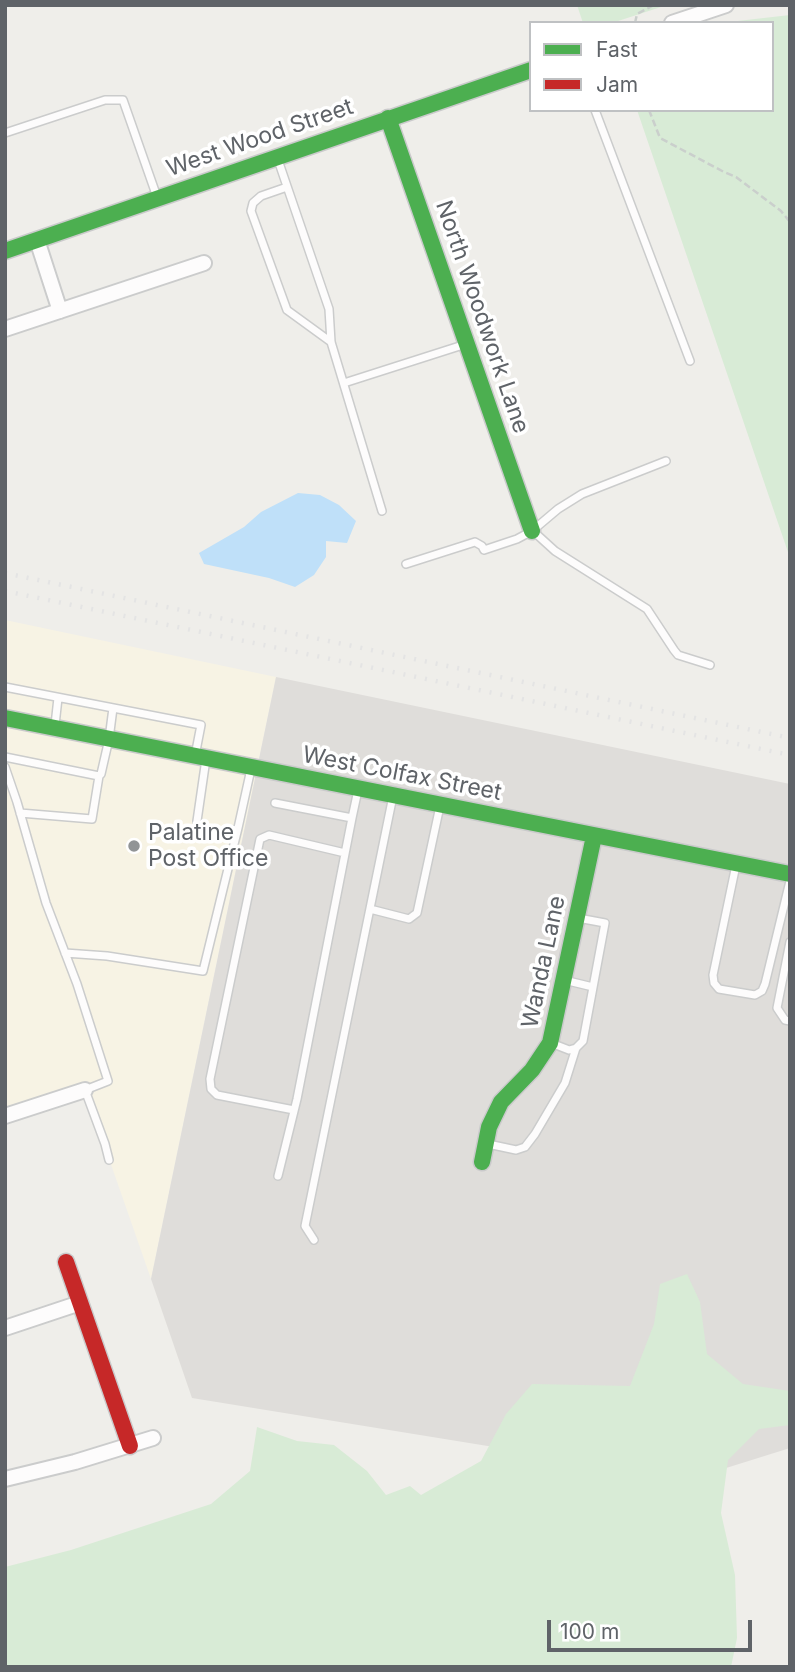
<!DOCTYPE html>
<html>
<head>
<meta charset="utf-8">
<style>
	body { margin:0 }
	#map { position:relative; width:795px; height:1672px; overflow:hidden; background:#efeeea; font-family:Inter,sans-serif }
	canvas { display:block }
	.frame { position:absolute; inset:0; border:7px solid #5f6368; pointer-events:none }
	.legend { position:absolute; left:529px; top:21px; width:245px; height:91px; box-sizing:border-box; background:#fff; border:2px solid #bfc1c3; margin:0; padding:9px 12px; list-style:none; font-size:21px; color:#5f6368 }
	.legend li { display:flex; align-items:center; gap:14px; height:35px }
	.legend b { width:35px; border:2px solid #bfc1c3 }
	.scale { position:absolute; left:547px; top:1620px; width:205px; height:32px; box-sizing:border-box; border:4px solid #5f6368; border-top:0; padding-left:9px; font-size:21px; line-height:24px; white-space:nowrap; color:#5f6368; -webkit-text-stroke:5px #fff; paint-order:stroke }
</style>
</head>
<body>
<div id="map">
<canvas width="795" height="1672"></canvas>
<div class="frame"></div>
<ul class="legend">
<li><b style="height:9px;background:#4caf50"></b>Fast</li>
<li><b style="height:9px;background:#c62828"></b>Jam</li>
</ul>
<div class="scale">100 m</div>
</div>
<script>
const ctx = document.querySelector('canvas').getContext('2d');
ctx.lineJoin = 'round';
function fillPath(path, color) { ctx.fillStyle = color; ctx.fill(path, 'evenodd'); }
const toPath = rows => new Path2D(rows.map(r => 'M' + r).join(''));
function stroke(path, color, width, dash) { ctx.strokeStyle = color; ctx.lineWidth = width; ctx.lineCap = dash ? 'butt' : 'round'; ctx.setLineDash(dash || []); ctx.stroke(path); }
function write(font, color, halo, rows, align = 'center') {
  ctx.font = font + ' Inter,sans-serif'; ctx.lineWidth = 7; ctx.setLineDash([]); ctx.textBaseline = 'middle'; ctx.strokeStyle = halo; ctx.fillStyle = color; for (const [text, x, y, turn = 0] of rows) {
    ctx.save(); ctx.translate(x, y); ctx.rotate((+turn || 0) * Math.PI / 180); ctx.textAlign = isNaN(turn) ? turn : align; if (halo) ctx.strokeText(text, 0, 0); ctx.fillText(text, 0, 0); ctx.restore();
  }
}
fillPath(toPath([
	[5,620,276,677,151,1279,85,1090,5,1116]
]), '#f7f3e4');
fillPath(toPath([
	[276,677,790,784,790,1448,691,1479,192,1398,151,1279]
]), '#dfddda');
fillPath(toPath([
	[577,5,667,5,612,23,583,23],
	[790,15,790,558,637,110,772,110,772,23,720,23],
	[687,1274,700,1302,707,1354,743,1384,790,1391,790,1425,759,1429,728,1460,721,1513,735,1575,737,1638,731,1667,5,1667,5,1567,71,1550,211,1504,250,1471,257,1427,297,1441,334,1445,367,1471,386,1495,410,1486,421,1495,481,1461,506,1414,532,1384,630,1386,654,1324,660,1284]
]), '#d8ebd6');
fillPath(toPath([
	[298,493,320,495,339,505,356,521,347,543,326,541,326,557,314,575,295,587,269,578,204,564,199,553,244,527,261,512]
]), '#bfe0f9');
const lane = toPath([
	[595,110,690,361],
	[5,133,105,100,123,100,157,197],
	[277,157,329,309,331,342,382,511],
	[287,187,261,196,253,203,251,211,287,310,331,342],
	[344,383,466,344],
	[533,531,555,551,647,609,674,650,678,655,710,665],
	[406,564,475,542,482,546,484,550,517,539,532,531,558,509,582,494,666,461],
	[5,687,201,725,195,756],
	[55,725,58,698],
	[5,757,99,776,101,774,109,739,113,708],
	[206,759,197,821,198,828,200,831,221,835,229,834,238,828,251,769],
	[5,767,17,802,46,903,77,984,108,1081,85,1090,105,1144,109,1160],
	[275,803,352,818,358,790],
	[20,813,92,819,99,776],
	[736,865,713,975,714,983,719,989,755,995,762,991,765,984,790,881],
	[370,909,409,919,417,913,440,806],
	[790,942,777,1008,785,1020,790,1021],
	[65,953,107,956,203,971,238,828],
	[564,980,593,987],
	[551,1043,569,1050,576,1048,583,1041,605,923,578,918],
	[294,1110,217,1095,211,1089,210,1079,260,839,269,835,345,853],
	[488,1144,516,1150,525,1147,535,1134,565,1083,576,1048],
	[278,1176,297,1099,352,818],
	[314,1240,305,1226,393,796]
]);
const street = toPath([
	[672,23,726,5],
	[37,240,60,311],
	[5,329,204,263],
	[5,1116,85,1090],
	[5,1328,80,1303],
	[5,1479,75,1462,153,1438]
]);
const fast = toPath([
	[388,118,532,531],
	[5,251,531,70],
	[5,718,790,874],
	[482,1162,489,1127,501,1102,532,1070,550,1043,594,836]
]);
const jam = toPath([
	[66,1262,130,1446]
]);
stroke(lane, '#cbcccc', 10);
stroke(street, '#cbcccc', 18);
stroke(fast, '#cacacb', 19);
stroke(jam, '#cacacb', 19);
stroke(toPath([
	[635,23,637,14,654,5],
	[649,110,660,138,724,172,736,177,781,211,790,222]
]), '#cacfcc', 2.5, [7, 3.5]);
stroke(lane, '#fdfcfc', 7);
stroke(street, '#fdfcfc', 14);
stroke(fast, '#4caf50', 16);
stroke(jam, '#c62828', 16);
stroke(toPath([
	[5,573,790,738],
	[5,591,790,755]
]), '#e4e4e4', 4.5, [2, 9]);
for (const [x, y, r, color] of [
	[134,846,7,"#919496"]
]) { const dot = new Path2D(); dot.arc(x, y, r, 0, 2 * Math.PI); ctx.fillStyle = color; ctx.fill(dot); stroke(dot, '#fff', 2.5); }
write('23px', '#5f6368', '#fff', [
	["West Wood Street",260,138,-19],
	["North Woodwork Lane",482,317,71],
	["West Colfax Street",402,774,11],
	["Wanda Lane",544,962,-78]
]);
write('23px', '#5f6368', '#fff', [
	["Palatine",148,833],
	["Post Office",148,859]
], 'left');
</script>
</body>
</html>
